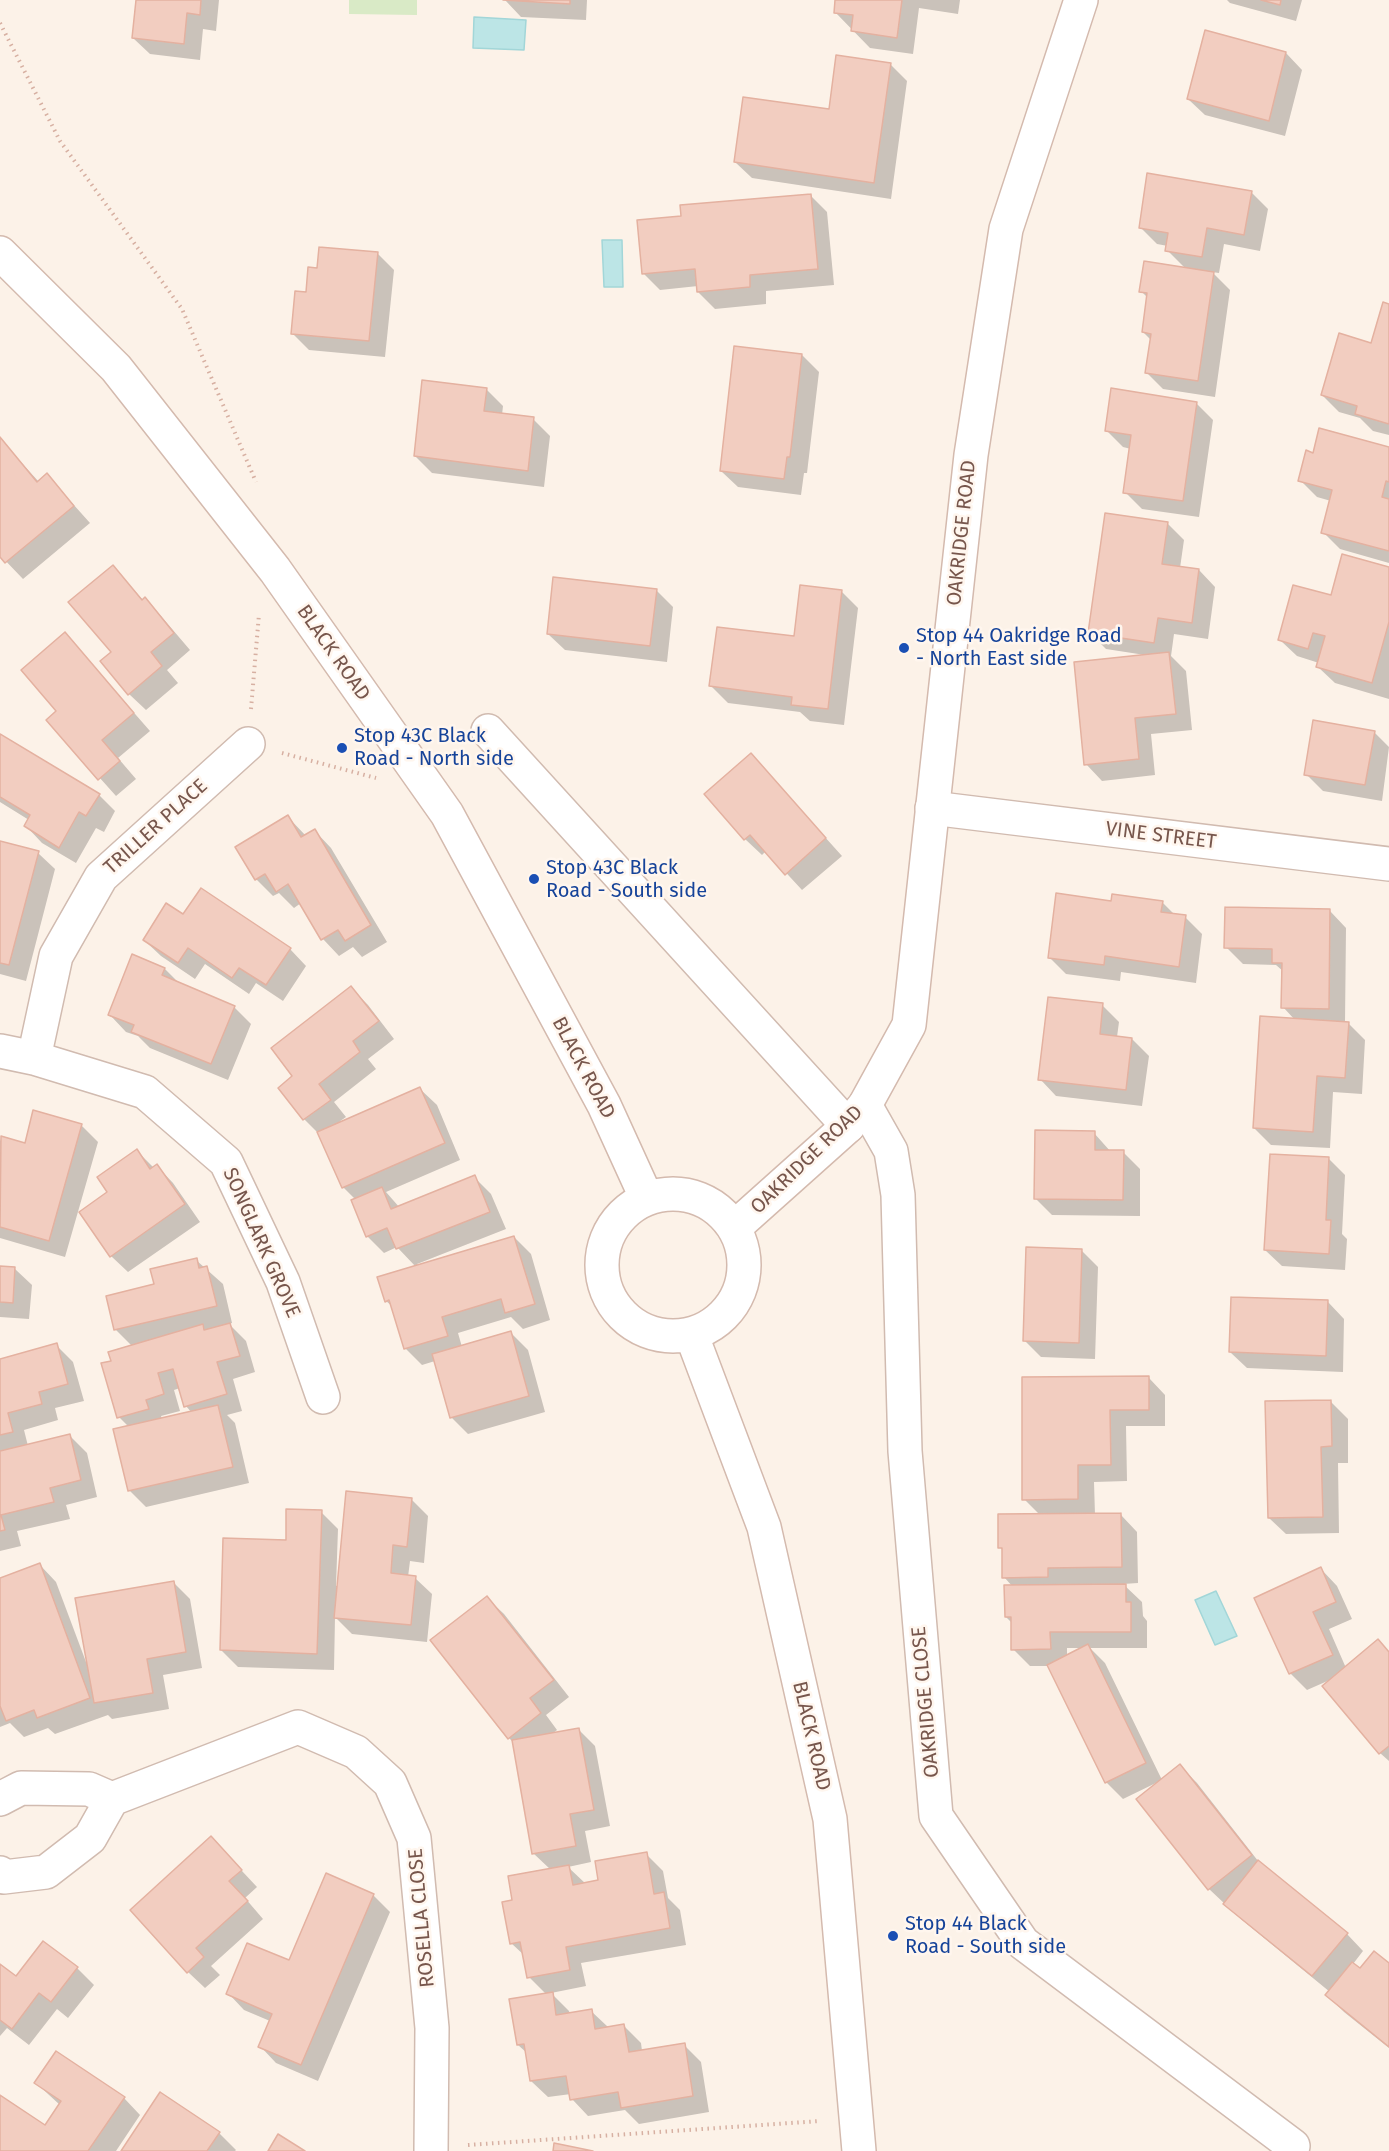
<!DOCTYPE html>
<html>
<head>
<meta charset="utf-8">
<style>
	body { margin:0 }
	canvas { display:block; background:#fcf2e8 }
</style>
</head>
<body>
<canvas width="1389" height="2151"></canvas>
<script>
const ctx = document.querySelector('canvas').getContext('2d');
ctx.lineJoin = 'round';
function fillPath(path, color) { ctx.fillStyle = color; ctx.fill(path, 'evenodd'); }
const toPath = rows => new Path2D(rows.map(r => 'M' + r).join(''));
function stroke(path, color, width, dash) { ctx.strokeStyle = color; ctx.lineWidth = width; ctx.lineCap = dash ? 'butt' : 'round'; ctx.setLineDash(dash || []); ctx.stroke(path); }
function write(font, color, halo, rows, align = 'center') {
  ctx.font = font + ' "Fira Sans",sans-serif'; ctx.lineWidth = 5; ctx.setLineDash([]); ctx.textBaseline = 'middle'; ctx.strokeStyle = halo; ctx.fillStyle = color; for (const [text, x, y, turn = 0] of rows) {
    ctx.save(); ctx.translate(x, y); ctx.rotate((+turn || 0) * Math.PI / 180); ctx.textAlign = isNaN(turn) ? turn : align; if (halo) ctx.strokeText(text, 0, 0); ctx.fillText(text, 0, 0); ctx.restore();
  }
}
fillPath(toPath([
	[349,0,417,0,417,15,349,14]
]), '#d9eac6');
const water = toPath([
	[474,17,526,20,524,50,473,48,474,17],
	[602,240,622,240,623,287,604,287,602,240],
	[1216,1591,1237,1636,1215,1645,1195,1600,1216,1591]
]);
fillPath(water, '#bce5e6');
stroke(water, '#a2d6d8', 1.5);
fillPath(toPath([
	[137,0,219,0,216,31,203,29,200,60,150,54,133,38],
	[505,0,587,0,586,20,521,17],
	[837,0,960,0,958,14,919,8,913,54,870,48,835,12],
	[1227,0,1302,0,1296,21,1230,3],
	[1286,53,1302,70,1285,136,1205,115,1188,99],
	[890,64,907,81,891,199,752,178,735,162,830,111],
	[1251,192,1268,209,1260,251,1224,244,1219,273,1212,272,1230,290,1215,397,1163,389,1147,373,1151,340,1143,332,1148,298,1141,291,1186,269,1167,250,1168,246,1157,244,1140,227],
	[810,195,827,212,834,285,766,291,766,304,715,309,698,292,698,286,660,290,643,273,682,218],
	[377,253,394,270,385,357,309,350,292,333,307,293,319,270],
	[1389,305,1389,435,1373,431,1360,418,1339,412,1322,395,1372,345],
	[802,355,819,372,807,473,804,473,801,495,738,487,721,471],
	[486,389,503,406,502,415,533,419,550,436,544,487,432,473,415,456],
	[1196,403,1213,420,1199,517,1142,509,1125,492,1131,449,1123,447,1106,430],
	[0,439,39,482,47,475,90,523,23,579,0,555],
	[1389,449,1389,563,1340,549,1323,532,1331,501,1317,497,1300,480,1314,455],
	[1167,523,1184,540,1180,568,1199,570,1215,587,1208,639,1174,634,1171,656,1186,671,1192,730,1151,734,1155,775,1102,781,1086,764,1145,655,1106,649,1089,632],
	[113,567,143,600,145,599,161,616,190,650,167,670,178,683,146,710,129,694,113,652],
	[1389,569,1389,699,1335,683,1318,667,1319,663,1297,656,1280,640,1332,597],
	[656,590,673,607,667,662,565,650,548,634],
	[841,591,858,608,844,725,810,721,800,712,728,703,711,686,795,638],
	[65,634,150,731,118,758,136,779,116,796,48,720,58,711],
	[1374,732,1389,747,1382,801,1323,791,1306,774],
	[0,736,99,795,115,811,104,832,96,828,76,863,42,843,26,826,29,820,0,802],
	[751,755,842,856,802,890,766,851,762,855,745,839],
	[288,817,306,836,315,831,331,848,387,942,362,957,353,947,339,956,323,939,301,903,294,908,279,893,273,896,256,879],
	[0,842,38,853,55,869,26,981,0,974],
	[1112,902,1162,902,1176,916,1185,917,1202,934,1196,983,1121,972,1120,981,1066,974,1049,957],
	[1330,911,1346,928,1345,1023,1348,1023,1365,1040,1362,1094,1333,1092,1330,1148,1271,1145,1254,1128,1295,1020,1283,1007,1284,972,1276,965,1243,964,1226,947],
	[183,916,290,949,306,966,283,1001,256,983,249,994,205,964,195,979,161,956,144,940],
	[133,956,165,969,180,984,234,1007,251,1024,228,1080,150,1048,138,1036,126,1032,110,1015],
	[351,988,368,1005,394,1039,368,1059,376,1069,334,1102,346,1117,339,1122,420,1089,437,1105,460,1160,386,1192,400,1208,474,1177,491,1194,506,1229,417,1264,418,1266,514,1237,531,1254,550,1320,523,1329,511,1317,458,1333,462,1347,511,1333,528,1350,545,1412,468,1434,451,1417,435,1361,422,1365,405,1348,393,1307,386,1301,416,1267,397,1247,384,1253,367,1236,355,1199,343,1187,320,1135,304,1119,280,1088,294,1077],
	[1102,1005,1119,1022,1117,1037,1132,1039,1149,1056,1142,1106,1056,1096,1040,1079],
	[81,1125,98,1142,65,1257,0,1238,0,1141,2,1138,26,1144],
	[1094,1133,1111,1152,1123,1152,1140,1169,1140,1216,1052,1215,1035,1198],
	[137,1151,154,1168,157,1166,173,1183,200,1222,128,1272,111,1256,109,1192],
	[1328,1158,1345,1175,1342,1234,1347,1239,1345,1270,1282,1266,1265,1250],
	[1081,1250,1098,1267,1095,1359,1041,1357,1024,1340],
	[196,1260,223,1284,232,1323,229,1324,246,1341,255,1372,233,1379,242,1411,227,1415,235,1423,249,1483,146,1507,129,1490,129,1427,119,1417,113,1362,132,1346,115,1329,156,1286],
	[180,1388,186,1406,192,1413,162,1419,161,1416,180,1411,174,1390],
	[0,1267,15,1269,32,1285,29,1319,0,1317],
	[1328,1302,1344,1319,1343,1372,1247,1368,1230,1352],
	[56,1345,73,1362,84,1401,55,1408,58,1420,24,1430,28,1446,70,1436,87,1453,97,1497,66,1505,70,1519,17,1531,21,1546,0,1551,0,1360],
	[1023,1378,1149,1378,1165,1395,1165,1426,1126,1426,1127,1481,1094,1482,1095,1515,1121,1515,1137,1532,1138,1583,1123,1584,1142,1602,1143,1616,1147,1621,1147,1648,1090,1648,1105,1663,1162,1780,1180,1766,1197,1783,1262,1866,1347,1934,1363,1951,1353,1964,1360,1970,1389,1965,1389,2048,1344,2012,1327,1995,1330,1992,1242,1920,1209,1889,1138,1800,1158,1782,1123,1799,1106,1782,1049,1666,1030,1666,1013,1649,1012,1623,1006,1617,1013,1587,1004,1577,1003,1551,1000,1547,1040,1515,1024,1499],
	[1067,1648,1084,1648,1067,1657],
	[1331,1402,1348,1419,1348,1463,1338,1463,1339,1533,1286,1534,1269,1518],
	[411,1499,428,1516,424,1563,410,1561,408,1577,415,1578,432,1594,427,1642,352,1634,335,1617,334,1670,238,1667,221,1650,287,1542,321,1512,338,1529,336,1586,339,1586],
	[40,1565,56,1582,86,1662,173,1582,190,1599,202,1668,163,1675,169,1709,112,1719,108,1715,55,1734,48,1728,24,1737,10,1723,0,1727,0,1579],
	[1321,1569,1337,1586,1352,1619,1329,1629,1346,1668,1389,1652,1389,1761,1380,1753,1332,1679,1307,1690,1290,1673],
	[487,1598,504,1614,569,1697,546,1715,557,1730,552,1734,578,1729,595,1746,610,1826,585,1831,591,1862,568,1867,586,1884,600,1882,646,1854,663,1871,668,1898,680,1910,686,1945,581,1963,586,1986,551,1993,569,2011,570,2014,591,2011,608,2027,624,2026,641,2043,642,2051,684,2045,701,2062,709,2112,639,2124,625,2110,588,2116,572,2099,571,2094,548,2097,531,2081,527,2053,518,2045,547,1995,529,1977,525,1956,511,1943,514,1901,551,1870,533,1853,514,1743,509,1738],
	[227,1855,257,1887,245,1898,263,1919,211,1966,220,1975,205,1988,188,1972],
	[373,1895,390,1912,318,2081,276,2063,260,2046,270,2021,244,2010,228,1993,290,1962],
	[0,1966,16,1978,77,1968,94,1985,68,2018,57,2009,29,2045,7,2028,0,2036],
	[36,2083,124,2098,140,2115,116,2151,0,2151,0,2097,45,2127,60,2105],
	[219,2133,236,2150,235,2151,122,2151]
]), '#0003');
const building = toPath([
	[136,0,201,0,200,15,187,13,184,44,132,38,136,0],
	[503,0,570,0,570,4,503,0],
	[835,0,902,0,897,38,851,31,853,15,834,13,835,0],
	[1261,0,1281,0,1280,5,1261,0],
	[1205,30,1286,52,1269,121,1187,99,1205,30],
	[836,55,891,63,874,183,734,162,743,97,829,109,836,55],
	[1147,173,1252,191,1244,235,1207,228,1202,257,1165,251,1168,233,1139,228,1147,173],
	[811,194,818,269,750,275,750,287,697,292,695,269,642,274,637,220,681,216,680,205,811,194],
	[319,247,378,252,369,341,291,334,295,291,306,292,308,267,317,268,319,247],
	[1144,261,1214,272,1198,381,1145,373,1151,334,1142,332,1147,293,1139,292,1144,261],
	[1383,302,1389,304,1389,424,1355,414,1357,406,1321,395,1339,333,1371,343,1383,302],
	[734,346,802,354,790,457,787,457,784,479,720,471,734,346],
	[422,380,487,388,484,411,534,417,528,471,414,456,422,380],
	[1111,388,1197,402,1183,501,1123,493,1131,435,1105,431,1111,388],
	[1319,428,1389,447,1389,482,1386,481,1382,497,1389,499,1389,551,1321,533,1332,490,1298,481,1306,450,1313,453,1319,428],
	[0,437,37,482,47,473,74,506,5,563,0,557,0,437],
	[1105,513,1168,522,1162,564,1199,569,1192,623,1158,618,1154,643,1088,633,1105,513],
	[1342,554,1389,567,1389,622,1372,683,1316,667,1325,636,1313,633,1308,649,1278,640,1293,585,1331,595,1342,554],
	[113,565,142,600,145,597,174,633,151,652,162,666,128,695,100,661,111,652,68,602,113,565],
	[553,577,657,589,650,646,547,634,553,577],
	[800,585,842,590,828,709,791,705,792,697,709,686,717,627,794,636,800,585],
	[65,632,134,713,102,740,120,761,98,780,46,720,56,711,21,670,65,632],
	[1169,652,1176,714,1135,718,1139,759,1084,765,1074,662,1169,652],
	[1313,720,1375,731,1365,785,1304,775,1313,720],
	[0,734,100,794,86,816,79,812,59,848,24,826,30,815,0,797,0,734],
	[751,753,826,838,785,875,750,835,744,840,704,794,751,753],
	[288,815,301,837,315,829,371,925,345,941,338,930,321,940,288,884,276,892,265,874,255,880,235,847,288,815],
	[0,841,39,851,9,965,0,963,0,841],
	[201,888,291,948,266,985,239,968,232,978,188,948,178,963,143,940,166,903,183,914,201,888],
	[1056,893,1111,901,1112,894,1163,901,1161,912,1186,915,1179,967,1105,956,1104,965,1048,958,1056,893],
	[1225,907,1330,909,1329,1009,1281,1008,1282,963,1272,963,1272,949,1224,948,1225,907],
	[132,954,165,968,162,975,235,1006,211,1064,131,1032,134,1025,108,1015,132,954],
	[351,986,379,1021,353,1041,360,1052,319,1084,331,1100,303,1120,278,1088,292,1076,271,1048,351,986],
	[1048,997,1103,1003,1100,1034,1132,1038,1126,1090,1038,1080,1048,997],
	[1260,1016,1349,1022,1345,1078,1317,1076,1313,1132,1253,1128,1260,1016],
	[420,1087,445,1143,342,1188,317,1132,420,1087],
	[33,1110,82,1124,49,1241,0,1227,1,1136,25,1143,33,1110],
	[1035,1130,1095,1131,1095,1150,1124,1150,1123,1200,1034,1199,1035,1130],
	[137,1149,150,1169,157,1164,185,1204,110,1257,79,1212,107,1192,97,1177,137,1149],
	[1270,1154,1329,1157,1326,1220,1331,1220,1329,1254,1264,1250,1270,1154],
	[475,1175,490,1212,396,1249,387,1228,366,1237,351,1200,382,1187,391,1209,475,1175],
	[514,1236,535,1304,505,1313,501,1299,442,1317,448,1336,404,1349,389,1300,385,1302,377,1277,514,1236],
	[1026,1247,1082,1249,1079,1343,1023,1341,1026,1247],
	[197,1258,199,1268,207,1266,217,1306,114,1330,106,1296,154,1284,150,1269,197,1258],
	[0,1266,15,1267,13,1303,0,1302,0,1266],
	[1231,1297,1328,1300,1326,1356,1229,1352,1231,1297],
	[230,1323,240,1356,217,1362,227,1394,184,1407,173,1369,158,1373,164,1394,146,1400,149,1409,117,1418,101,1363,111,1361,108,1352,203,1324,204,1330,230,1323],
	[511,1331,529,1396,450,1418,432,1354,511,1331],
	[57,1343,68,1384,39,1392,42,1404,8,1413,13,1432,0,1435,0,1359,57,1343],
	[1149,1376,1149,1410,1110,1410,1111,1465,1078,1465,1078,1499,1022,1500,1022,1377,1149,1376],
	[1331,1400,1332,1446,1321,1447,1323,1517,1268,1518,1265,1401,1331,1400],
	[218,1405,233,1467,128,1491,113,1429,218,1405],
	[70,1434,81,1480,50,1488,54,1502,1,1515,5,1530,0,1531,0,1451,70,1434],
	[346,1491,412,1498,407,1547,393,1545,391,1573,416,1576,411,1625,334,1618,346,1491],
	[286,1509,322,1510,317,1654,220,1650,223,1538,286,1540,286,1509],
	[1121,1513,1122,1567,1048,1568,1048,1577,1002,1578,1002,1548,998,1548,998,1514,1121,1513],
	[40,1563,90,1698,37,1718,34,1710,6,1721,0,1706,0,1578,40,1563],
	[1321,1567,1336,1602,1313,1612,1333,1655,1289,1674,1254,1598,1321,1567],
	[174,1581,186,1652,147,1659,153,1693,94,1703,75,1598,174,1581],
	[1126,1584,1126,1602,1131,1602,1131,1632,1050,1632,1051,1649,1011,1650,1011,1617,1005,1617,1004,1585,1126,1584],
	[487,1596,554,1680,530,1698,541,1713,508,1739,430,1640,487,1596],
	[1378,1639,1389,1652,1389,1746,1379,1754,1322,1686,1378,1639],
	[1088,1644,1146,1763,1105,1783,1047,1665,1088,1644],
	[579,1728,594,1810,570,1814,576,1846,532,1854,512,1740,579,1728],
	[1180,1764,1252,1855,1208,1890,1136,1799,1180,1764],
	[211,1836,242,1870,229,1881,248,1901,196,1948,204,1957,187,1973,130,1910,211,1836],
	[647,1852,654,1894,664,1892,670,1928,566,1947,570,1970,527,1978,520,1942,510,1944,502,1902,512,1900,508,1876,569,1865,573,1885,598,1880,595,1861,647,1852],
	[1258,1860,1348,1933,1312,1976,1223,1904,1258,1860],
	[326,1873,374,1894,301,2065,258,2047,272,2014,226,1994,247,1943,289,1960,326,1873],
	[43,1941,78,1967,51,2002,39,1993,12,2029,0,2020,0,1964,16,1976,43,1941],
	[1374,1951,1389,1963,1389,2047,1325,1995,1352,1962,1360,1968,1374,1951],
	[553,1992,556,2015,592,2009,595,2029,624,2024,629,2052,685,2043,693,2096,621,2108,618,2092,570,2100,566,2076,530,2081,524,2044,517,2045,509,1999,553,1992],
	[56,2051,125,2097,88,2151,0,2151,0,2095,45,2125,61,2101,34,2083,56,2051],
	[160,2092,220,2132,207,2151,121,2151,160,2092],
	[278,2134,305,2151,268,2151,278,2134],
	[554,2143,593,2151,553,2151,554,2143]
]);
fillPath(building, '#f2cdc0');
stroke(building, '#e4b1a0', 1.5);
const street = toPath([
	[488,731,848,1126],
	[932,808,1389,864],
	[0,1051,34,1058,145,1092,226,1162,283,1282,323,1397],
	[34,1058,56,956,101,877,248,744],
	[865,1105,891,1151,898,1195,905,1451,936,1816,1023,1943,1293,2146],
	[0,1799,21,1788,89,1789,112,1799],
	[0,1873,4,1877,46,1872,90,1838,112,1799,298,1727,356,1752,390,1783,414,1838,432,2028,431,2151]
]);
const secondary = toPath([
	[0,253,116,368,275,570,447,814,604,1105,646,1197],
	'602 1265a71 71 0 1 1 142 0a71 71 0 1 1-142 0Z',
	[735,1227,848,1126,865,1105,909,1025,971,455,1006,229,1081,0],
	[692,1336,764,1527,830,1819,859,2151]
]);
stroke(street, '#d1bbb0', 36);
stroke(secondary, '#d4baae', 36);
stroke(toPath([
	[0,23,60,141,182,309,256,482],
	[251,709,259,614],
	[282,753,376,778],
	[468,2145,820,2121]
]), '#d7b0a2', 4, [1.5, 4.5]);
stroke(street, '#fff', 33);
stroke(secondary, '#fff', 33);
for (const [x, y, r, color] of [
	[904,648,6,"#1a4fb4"],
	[342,748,6,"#1a4fb4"],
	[534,879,6,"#1a4fb4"],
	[893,1936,6,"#1a4fb4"]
]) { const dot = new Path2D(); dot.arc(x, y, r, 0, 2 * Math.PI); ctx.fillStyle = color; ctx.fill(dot); stroke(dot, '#fff6ee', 2); }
write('20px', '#77564c', '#fff6ee', [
	["OAKRIDGE ROAD",962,533,-84],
	["BLACK ROAD",333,653,55],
	["TRILLER PLACE",156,827,-42],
	["VINE STREET",1161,836,7],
	["BLACK ROAD",583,1068,62],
	["OAKRIDGE ROAD",807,1160,-44],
	["SONGLARK GROVE",261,1243,66],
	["OAKRIDGE CLOSE",926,1702,-95],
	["BLACK ROAD",811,1736,77],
	["ROSELLA CLOSE",422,1918,-95]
]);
write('20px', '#164399', '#fff6ee', [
	["Stop 44 Oakridge Road",916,636],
	["- North East side",916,659],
	["Stop 43C Black",354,736],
	["Road - North side",354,759],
	["Stop 43C Black",546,868],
	["Road - South side",546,891],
	["Stop 44 Black",905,1924],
	["Road - South side",905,1947]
], 'left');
</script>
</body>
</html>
